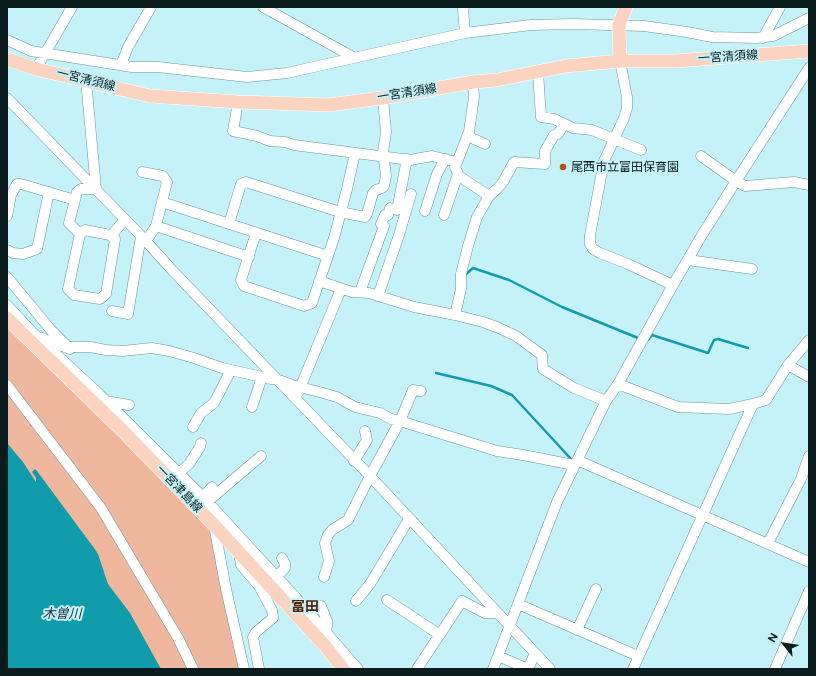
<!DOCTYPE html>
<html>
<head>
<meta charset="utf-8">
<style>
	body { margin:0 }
	#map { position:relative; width:816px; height:676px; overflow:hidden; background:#c5f1f8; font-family:Figtree,sans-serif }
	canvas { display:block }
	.frame { position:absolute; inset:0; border:8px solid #0b1c1e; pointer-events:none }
	.north { position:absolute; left:764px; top:624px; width:40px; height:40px; -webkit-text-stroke:3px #c5f1f8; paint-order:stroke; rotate:300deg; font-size:11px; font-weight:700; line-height:16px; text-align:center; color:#0b1c1e }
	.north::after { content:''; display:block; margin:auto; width:14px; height:18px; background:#0b1c1e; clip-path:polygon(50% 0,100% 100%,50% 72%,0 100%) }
</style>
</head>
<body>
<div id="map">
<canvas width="816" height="676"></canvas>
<div class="frame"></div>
<div class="north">N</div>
</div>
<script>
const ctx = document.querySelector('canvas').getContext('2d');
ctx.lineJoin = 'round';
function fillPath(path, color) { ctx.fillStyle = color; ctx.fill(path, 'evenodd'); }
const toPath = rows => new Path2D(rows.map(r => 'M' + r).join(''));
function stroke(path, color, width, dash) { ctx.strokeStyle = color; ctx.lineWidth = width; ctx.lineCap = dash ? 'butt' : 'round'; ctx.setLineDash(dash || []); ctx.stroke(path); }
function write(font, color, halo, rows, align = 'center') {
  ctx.font = font + ' Figtree,"Noto Sans JP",sans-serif'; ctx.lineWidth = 4; ctx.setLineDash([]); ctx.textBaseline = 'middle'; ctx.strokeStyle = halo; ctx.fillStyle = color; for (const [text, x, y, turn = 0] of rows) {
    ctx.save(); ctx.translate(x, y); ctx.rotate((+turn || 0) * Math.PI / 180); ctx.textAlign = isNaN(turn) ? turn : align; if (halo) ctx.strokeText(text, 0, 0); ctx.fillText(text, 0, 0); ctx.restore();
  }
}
fillPath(toPath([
	[7,327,53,369,209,529,239,669,153,669,7,457]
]), '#efb79d');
fillPath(toPath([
	[7,443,23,462,36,482,36,478,32,472,35,469,37,471,94,548,98,554,108,584,130,613,161,669,7,669]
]), '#119cac');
stroke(toPath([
	[465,275,473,268,509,280,562,307,638,338],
	[648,340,652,335,708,353,714,340,718,339,748,348],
	[436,373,491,386,512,395,572,460]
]), '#119cac', 2.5);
const minor = toPath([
	[263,7,353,57],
	[464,7,463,9,465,33],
	[763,38,780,7],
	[7,40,31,51,132,67,158,67,247,77,287,73,465,33,531,25,573,24,644,26,687,32,712,37,757,38,773,36,809,18],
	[620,61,627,97,627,108,624,118,604,161,590,235,590,244,593,249,600,253,628,264,673,285],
	[121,65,128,47,151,7],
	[36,69,72,7],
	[538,72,541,117,554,119,573,128,592,130,641,150],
	[7,98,146,241,172,270,370,476,550,669],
	[238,102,233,131,257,136,270,141,285,142,294,145,410,160,432,156,456,162],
	[467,136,485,144],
	[701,156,736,181,745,186,794,182,809,185],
	[142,172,163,176,167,182,162,202],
	[489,196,497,189,503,182,514,162,545,164,545,151,554,135,558,134,564,124],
	[425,211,437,174,445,159],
	[444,215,458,174],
	[7,216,11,195,17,184,21,184,75,200],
	[229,224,241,184,246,182,340,212,365,217,367,214,373,193,376,190,382,188,384,186,386,176,383,152,386,132,383,98],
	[156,226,249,257],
	[85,230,110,235,115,239,106,294,100,299,74,295,68,289,80,234,85,230],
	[256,233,241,280,244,286,304,306,312,303,334,238,347,189,355,153],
	[80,234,69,223,77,192,81,189,96,189,86,80],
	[111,236,125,219],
	[7,250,13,253,23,254,37,249,49,192],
	[688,260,752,269],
	[7,277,51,330,70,349,42,338],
	[319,281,352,292,369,293,414,307,455,315,483,322,499,328,516,336,542,355,543,369,574,388,606,401],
	[360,292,384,226,381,224,385,215,388,215,390,208,397,210,407,159],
	[378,296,399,235,411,194],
	[7,305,32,332,97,392,203,497,297,599,358,669],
	[112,311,128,314,140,242,146,241,156,226,162,202,328,256],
	[455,315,461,289,461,274,468,246,477,217,489,196,459,176,455,167,469,132,474,97,473,82],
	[68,347,90,347,106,350,122,351,152,348,169,351,194,358,222,368,271,379,276,379,292,385,323,393,337,397,355,407,380,413,391,419,400,421,497,451,523,455,574,465],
	[788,365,809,377],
	[618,384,678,407,729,409,753,404,766,400,788,365,809,340],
	[7,385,101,508,178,638,193,669],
	[298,393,341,289],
	[105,401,129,405],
	[252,407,262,377],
	[193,427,201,413,214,403,231,370],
	[577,460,809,562],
	[354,461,367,440,365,431],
	[179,473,189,464,200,447,201,443],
	[203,497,212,487],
	[207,502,261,456],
	[214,525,226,589,244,669],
	[768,543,801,479,809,456],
	[239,553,241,565,259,586,272,610,273,618,256,632,253,637,259,669],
	[277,576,285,568,285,564,282,558],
	[324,577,329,561,325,543,328,535,332,530,348,520,370,476,400,421,413,390,421,391],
	[387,600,440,635],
	[356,601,370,584,409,519],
	[518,604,638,656],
	[321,606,327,621,327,626,326,631],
	[577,630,596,589],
	[498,656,526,668,529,667,535,653],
	[417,669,462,601,485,613,498,613],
	[493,669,557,502,606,401,618,384,673,285,702,235,736,181,809,68],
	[633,669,753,404],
	[775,669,809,591]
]);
const major = toPath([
	[7,59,36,69,150,96,238,102,329,105,389,97,473,82,497,80,566,66,620,61,676,61,809,51],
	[620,61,619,25,626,7],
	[7,318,20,331,123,431,214,525,326,647,343,669]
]);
stroke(minor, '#6c959b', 11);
stroke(major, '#fff', 14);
stroke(minor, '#fff', 10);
stroke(major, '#fad3c1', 13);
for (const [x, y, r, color] of [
	[563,167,4,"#b45117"]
]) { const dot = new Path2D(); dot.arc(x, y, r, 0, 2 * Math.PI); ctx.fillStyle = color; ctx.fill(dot); stroke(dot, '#c5f1f8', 1.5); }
write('12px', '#0b1c1e', '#c5f1f8', [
	["一宮清須線",728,57,-4],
	["一宮清須線",86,80,14],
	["一宮清須線",407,93,-9],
	["一宮津島線",179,489,46]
]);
write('12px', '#0b1c1e', '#c5f1f8', [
	["尾西市立富田保育園",571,167]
], 'left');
write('italic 13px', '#1b3033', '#c5f1f8', [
	["木曽川",62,614]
]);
write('bold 14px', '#55250b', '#c5f1f8', [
	["冨田",305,607]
]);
</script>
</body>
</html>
